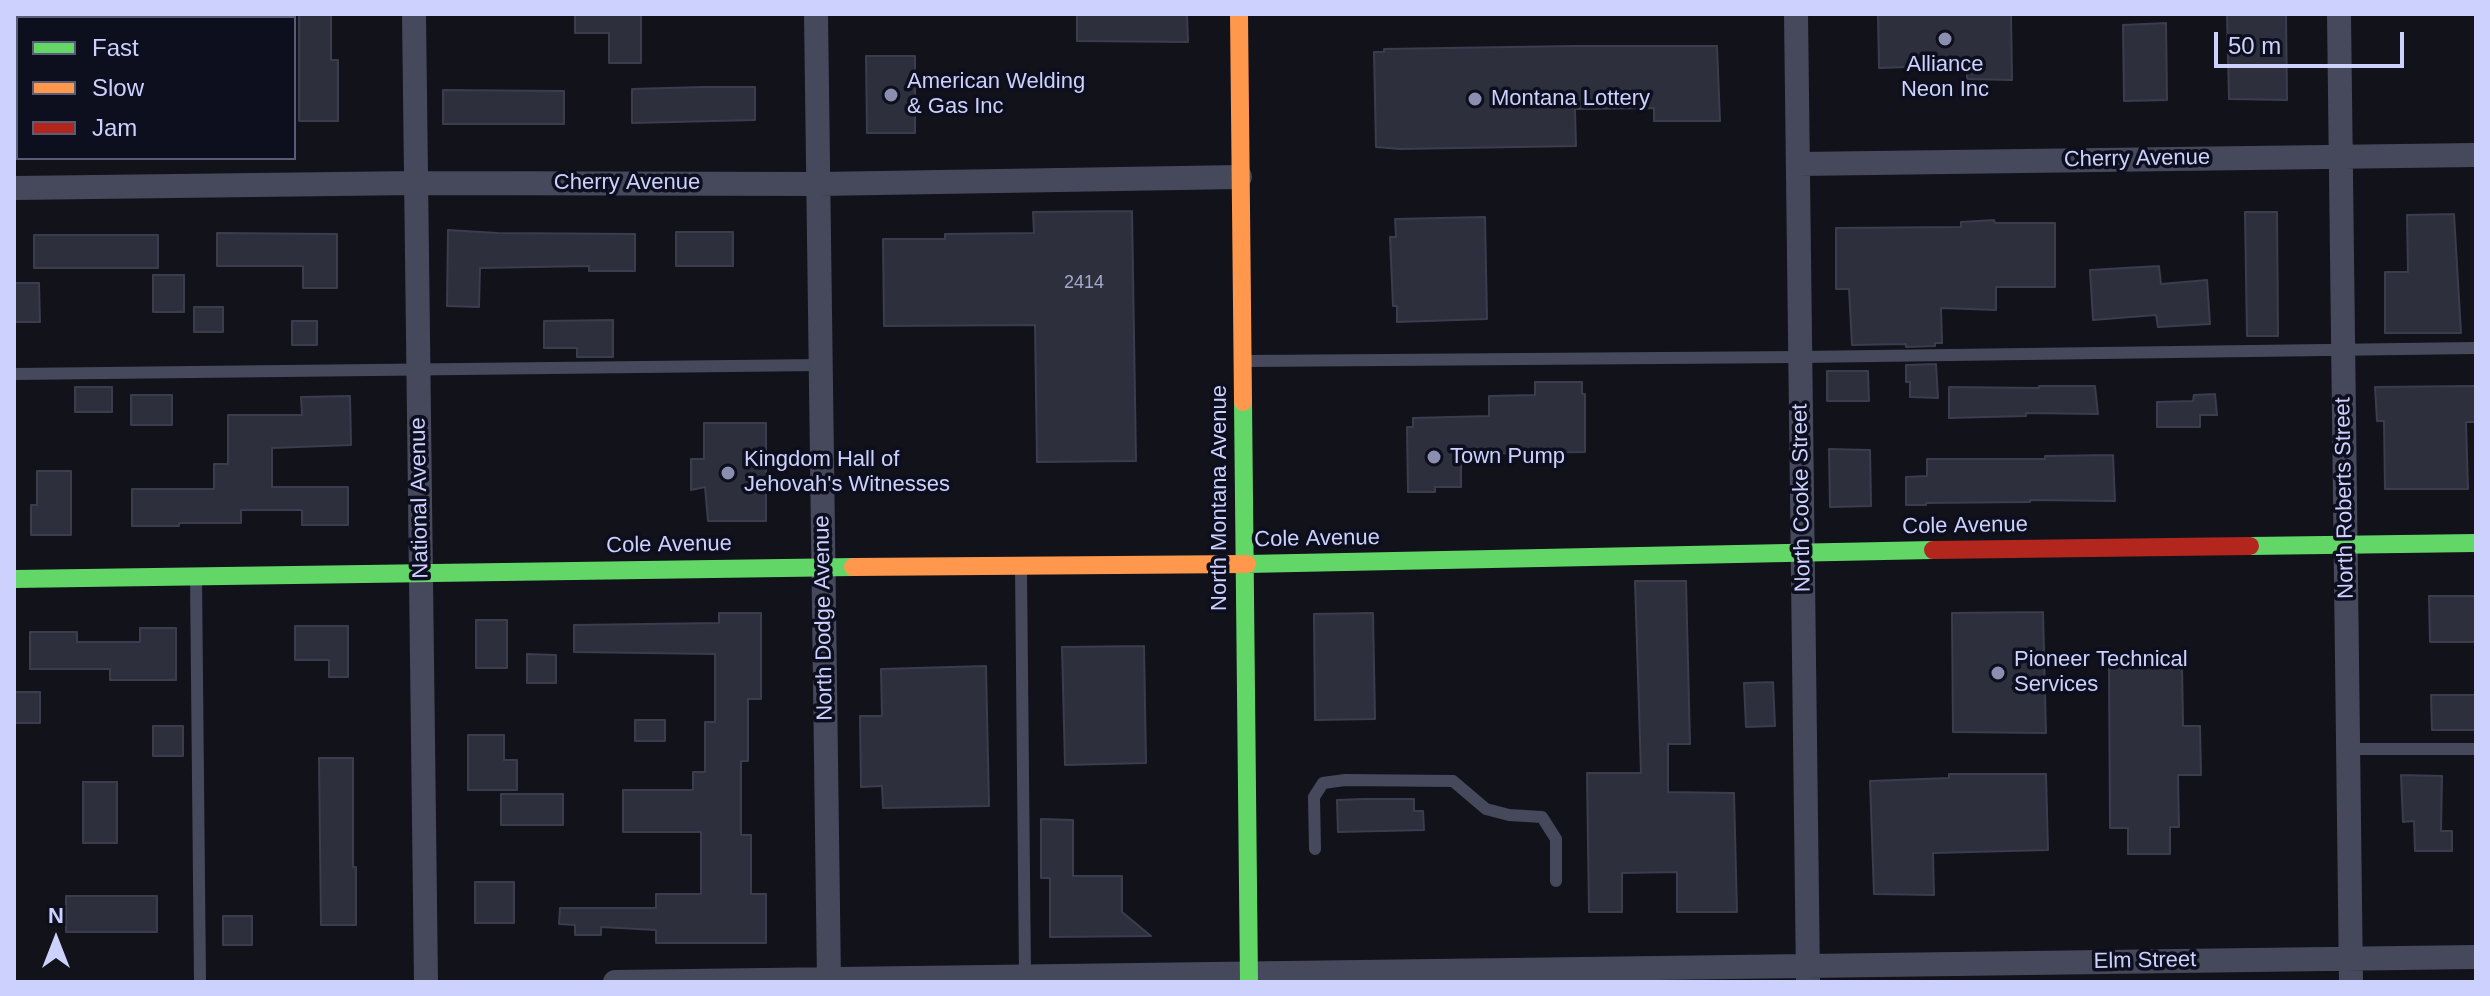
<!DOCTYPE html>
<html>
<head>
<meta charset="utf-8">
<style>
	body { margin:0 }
	#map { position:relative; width:2490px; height:996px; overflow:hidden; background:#11121a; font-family:Arial,sans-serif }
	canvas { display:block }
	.frame { position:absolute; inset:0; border:16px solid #ccd1fd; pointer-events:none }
	.legend { position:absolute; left:16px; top:16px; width:280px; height:144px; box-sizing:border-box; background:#0d0e1e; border:2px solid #595c77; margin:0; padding:10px 14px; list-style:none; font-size:24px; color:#ccd1fd }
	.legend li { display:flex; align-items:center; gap:16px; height:40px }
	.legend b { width:40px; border:2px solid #595c77 }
	.north { position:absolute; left:16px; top:900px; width:80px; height:80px; -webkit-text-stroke:6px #0d0e1e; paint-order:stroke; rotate:0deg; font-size:22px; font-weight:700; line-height:32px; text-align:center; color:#ccd1fd }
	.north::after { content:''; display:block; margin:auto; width:28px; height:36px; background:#ccd1fd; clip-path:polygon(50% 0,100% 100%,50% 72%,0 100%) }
	.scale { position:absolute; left:2214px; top:32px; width:190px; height:36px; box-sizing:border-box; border:4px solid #ccd1fd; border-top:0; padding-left:10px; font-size:24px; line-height:28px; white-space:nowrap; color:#ccd1fd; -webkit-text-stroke:6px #0d0e1e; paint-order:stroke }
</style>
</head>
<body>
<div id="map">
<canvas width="2490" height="996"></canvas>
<div class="frame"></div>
<ul class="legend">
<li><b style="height:10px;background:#63d668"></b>Fast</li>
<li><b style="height:10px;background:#ff974d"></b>Slow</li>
<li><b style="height:10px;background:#b3261e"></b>Jam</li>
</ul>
<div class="north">N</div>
<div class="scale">50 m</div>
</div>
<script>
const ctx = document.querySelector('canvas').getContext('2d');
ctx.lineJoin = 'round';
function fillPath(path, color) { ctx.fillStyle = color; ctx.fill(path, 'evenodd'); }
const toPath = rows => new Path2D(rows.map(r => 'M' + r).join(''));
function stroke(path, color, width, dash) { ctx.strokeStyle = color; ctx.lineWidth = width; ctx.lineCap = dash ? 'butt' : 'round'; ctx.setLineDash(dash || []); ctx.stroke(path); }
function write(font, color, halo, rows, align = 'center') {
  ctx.font = font + ' Arial,sans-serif'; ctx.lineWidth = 7; ctx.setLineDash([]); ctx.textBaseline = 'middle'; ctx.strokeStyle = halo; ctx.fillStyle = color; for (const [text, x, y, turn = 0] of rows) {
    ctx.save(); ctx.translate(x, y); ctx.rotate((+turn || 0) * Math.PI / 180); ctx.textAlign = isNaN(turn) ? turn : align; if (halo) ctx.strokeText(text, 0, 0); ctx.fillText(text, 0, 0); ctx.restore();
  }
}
fillPath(toPath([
	[14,14,261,14,262,18,18,18,18,158,161,158,14,160]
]), '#102420');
const building = toPath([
	[299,14,331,14,331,60,338,60,338,121,299,121,299,14],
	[575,14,641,14,641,63,609,63,609,33,575,33,575,14],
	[1077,14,1187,14,1188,42,1077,41,1077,14],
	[1878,14,2011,14,2012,80,1967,79,1967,65,1879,68,1878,14],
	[2227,14,2286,14,2287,100,2229,99,2227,14],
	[2166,23,2167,100,2124,101,2123,25,2166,23],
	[1574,46,1717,46,1720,121,1654,121,1654,108,1575,109,1576,146,1400,149,1376,147,1374,52,1384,52,1384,49,1574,46],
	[866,56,915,56,915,133,867,133,866,56],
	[704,87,755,87,755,120,632,123,632,89,704,87],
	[443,90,564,91,564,124,443,124,443,90],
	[1132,211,1136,461,1037,462,1035,325,884,326,883,239,945,239,945,234,1034,233,1033,212,1132,211],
	[2245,212,2277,212,2278,336,2247,336,2245,212],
	[2454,214,2461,333,2385,333,2385,272,2408,272,2407,215,2454,214],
	[1485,217,1487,319,1397,322,1397,306,1393,306,1390,237,1396,237,1395,219,1485,217],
	[1994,220,1995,223,2055,223,2055,287,1996,287,1996,310,1941,308,1942,343,1935,343,1935,346,1906,347,1906,344,1852,345,1849,289,1836,289,1836,228,1961,227,1961,222,1994,220],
	[448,230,497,233,635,234,635,271,589,271,589,266,480,268,479,307,447,306,448,230],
	[676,232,733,232,733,266,676,266,676,232],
	[217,233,337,234,337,288,303,288,303,266,217,266,217,233],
	[34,235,158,235,158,268,34,268,34,235],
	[2159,266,2161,284,2207,280,2210,324,2158,327,2156,315,2093,320,2090,270,2159,266],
	[153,275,184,275,184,312,153,312,153,275],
	[14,283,39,283,40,322,14,322,14,283],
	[194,307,223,307,223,332,194,332,194,307],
	[613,320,613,357,577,357,577,348,544,348,544,321,613,320],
	[292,321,317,321,317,345,292,345,292,321],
	[1936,364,1938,398,1910,397,1910,382,1906,382,1906,365,1936,364],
	[1827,371,1868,371,1869,401,1827,401,1827,371],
	[1535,382,1582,382,1582,394,1585,394,1585,452,1461,454,1461,487,1435,487,1435,492,1408,492,1407,427,1413,427,1413,418,1489,416,1489,396,1535,395,1535,382],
	[2039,386,2095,386,2098,414,2026,413,2026,416,1949,418,1949,387,2039,388,2039,386],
	[2476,386,2476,422,2466,422,2468,489,2385,489,2384,421,2377,421,2375,387,2476,386],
	[75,387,112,387,112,412,75,412,75,387],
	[2215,394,2217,415,2200,415,2200,427,2157,427,2157,402,2193,401,2194,395,2215,394],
	[131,395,172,395,172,425,131,425,131,395],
	[350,396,351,445,272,448,272,487,348,487,348,525,302,525,302,510,241,510,241,523,179,523,179,526,132,526,132,489,214,489,214,464,228,464,228,415,302,415,301,397,350,396],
	[704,423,766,423,766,521,708,521,705,487,691,490,691,459,704,459,704,423],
	[1829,449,1870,450,1871,506,1830,507,1829,449],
	[2113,455,2115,501,2030,500,2030,502,1926,503,1926,505,1906,505,1906,477,1927,476,1927,459,2045,459,2045,456,2113,455],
	[37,471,71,471,71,535,31,535,31,505,37,505,37,471],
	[1635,581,1686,581,1690,744,1668,744,1668,792,1734,793,1737,912,1677,912,1677,872,1622,873,1622,912,1589,912,1587,773,1641,773,1635,581],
	[2429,596,2476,596,2476,642,2430,642,2429,596],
	[2043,612,2046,733,1953,732,1952,613,2043,612],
	[719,613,761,613,761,699,748,699,748,761,741,761,741,835,751,835,751,894,766,894,766,943,656,943,656,930,601,927,601,935,575,935,575,925,559,924,560,908,656,908,656,894,701,894,701,832,623,832,623,790,693,790,693,772,705,772,705,722,715,722,715,654,574,652,574,625,719,623,719,613],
	[1373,613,1375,719,1315,720,1314,614,1373,613],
	[476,620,507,620,507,668,476,668,476,620],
	[295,626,348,626,348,677,329,677,329,660,295,660,295,626],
	[140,628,176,628,176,680,110,680,110,669,30,669,30,632,77,632,77,642,140,642,140,628],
	[1144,646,1146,763,1065,765,1062,647,1144,646],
	[527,654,556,655,556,683,527,683,527,654],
	[2109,665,2182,665,2183,726,2200,726,2201,775,2178,775,2179,827,2170,827,2170,854,2128,854,2128,828,2110,828,2109,665],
	[986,666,989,806,883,808,882,786,861,787,860,716,882,716,881,669,986,666],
	[1773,682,1775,726,1746,727,1744,683,1773,682],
	[14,692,40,692,40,723,14,723,14,692],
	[2431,695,2476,695,2476,730,2432,730,2431,695],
	[635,720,665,720,665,741,635,741,635,720],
	[153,726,183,726,183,756,153,756,153,726],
	[468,735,504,735,504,760,517,760,517,790,468,790,468,735],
	[319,758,353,758,353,867,356,867,356,925,321,925,319,758],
	[1949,774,2046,774,2048,850,1933,853,1934,895,1874,894,1870,781,1949,778,1949,774],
	[2401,775,2442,776,2441,831,2452,831,2452,851,2415,851,2414,821,2403,822,2401,775],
	[83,782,117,782,117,843,83,843,83,782],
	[501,794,563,794,563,825,501,825,501,794],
	[1364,799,1414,799,1414,811,1423,811,1424,830,1338,832,1337,800,1364,799],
	[1041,819,1073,820,1073,876,1122,876,1122,912,1151,936,1050,937,1050,878,1041,878,1041,819],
	[475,882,514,882,514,923,475,923,475,882],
	[66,896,157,896,157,932,66,932,66,896],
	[223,916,252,916,252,945,223,945,223,916]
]);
fillPath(building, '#2e2f3c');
stroke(building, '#3b3c4e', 2);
stroke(toPath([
	[75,18,78,14],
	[14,26,18,29]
]), '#46565c', 5, [4, 6]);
stroke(toPath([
	[1247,361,1800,357,2476,348],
	[14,374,821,365],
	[1021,569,1025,977],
	[196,577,200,982],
	[2348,749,2476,749],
	[1315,849,1314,797,1323,783,1345,780,1453,781,1486,809,1509,815,1542,817,1556,839,1556,881]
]), '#46495b', 12);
stroke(toPath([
	[414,14,426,982],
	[816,14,829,982],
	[1796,14,1808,980],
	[2339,14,2351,982],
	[1798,164,2476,155],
	[14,188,416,183,819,184,1240,177],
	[615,982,2476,957]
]), '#46495b', 24);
stroke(toPath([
	[1243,402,1249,982],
	[2250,546,2476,543],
	[1247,564,1933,550],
	[14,579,853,567]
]), '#63d668', 18);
stroke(toPath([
	[1239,14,1243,402],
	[853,567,1247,564]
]), '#ff974d', 18);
stroke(toPath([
	[1933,550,2250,546]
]), '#b3261e', 18);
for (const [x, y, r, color] of [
	[1945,39,8,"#8b8eae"],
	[891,95,8,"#8b8eae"],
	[1475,99,8,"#8b8eae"],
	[1434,457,8,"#8b8eae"],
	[728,473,8,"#8b8eae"],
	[1998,673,8,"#8b8eae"]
]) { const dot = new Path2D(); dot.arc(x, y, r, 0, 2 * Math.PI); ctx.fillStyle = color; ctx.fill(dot); stroke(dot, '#0d0e1e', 3); }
write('18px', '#a4a8cd', null, [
	["2414",1084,283]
]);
write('22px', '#ccd1fd', '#0d0e1e', [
	["Alliance",1945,65,"center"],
	["Neon Inc",1945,90,"center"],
	["American Welding",907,82],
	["& Gas Inc",907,107],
	["Montana Lottery",1491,99],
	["Town Pump",1450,457],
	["Kingdom Hall of",744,460],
	["Jehovah's Witnesses",744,485],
	["Pioneer Technical",2014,660],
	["Services",2014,685]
], 'left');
write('22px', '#ccd1fd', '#0d0e1e', [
	["Cherry Avenue",2137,159,-1],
	["Cherry Avenue",627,183],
	["National Avenue",420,498,-91],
	["North Montana Avenue",1220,498,-90],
	["North Cooke Street",1802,498,-91],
	["North Roberts Street",2345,498,-91],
	["Cole Avenue",1965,526,-1],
	["Cole Avenue",1317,539,-1],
	["Cole Avenue",669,545,-1],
	["North Dodge Avenue",824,618,-91],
	["Elm Street",2145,961,-1]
]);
</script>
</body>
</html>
